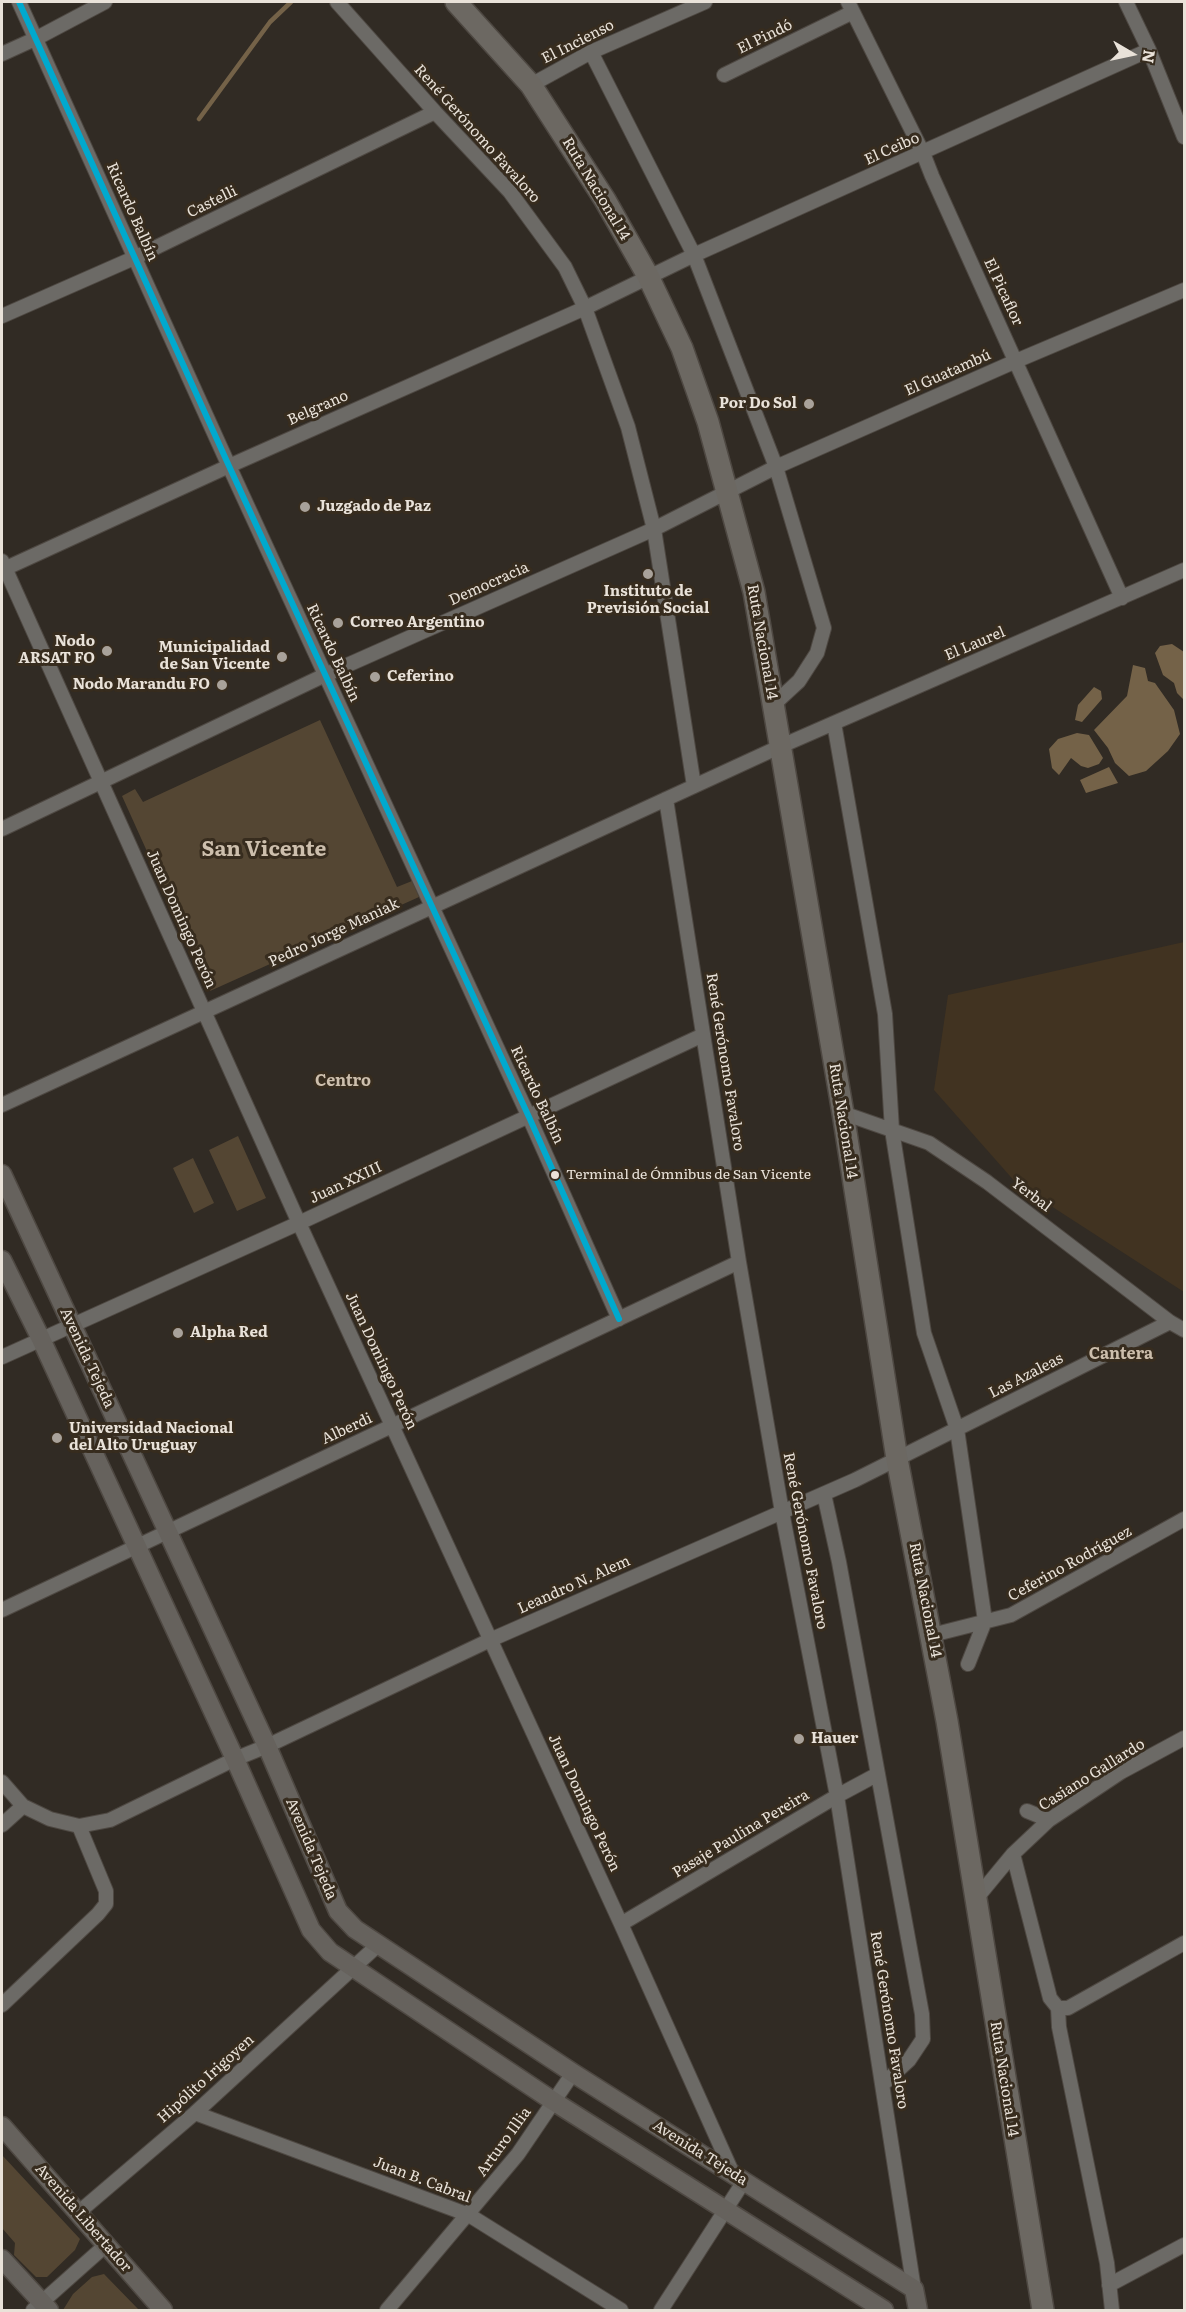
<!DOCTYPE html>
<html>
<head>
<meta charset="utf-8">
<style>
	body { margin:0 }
	#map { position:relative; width:1186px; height:2312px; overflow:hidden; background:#312b24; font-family:Literata,serif }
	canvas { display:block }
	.frame { position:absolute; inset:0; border:3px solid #e9e2d9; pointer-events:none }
	.north { position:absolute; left:1102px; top:24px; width:60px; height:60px; -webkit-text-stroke:4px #372c1e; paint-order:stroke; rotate:99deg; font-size:16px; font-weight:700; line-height:24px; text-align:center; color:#e9e2d9 }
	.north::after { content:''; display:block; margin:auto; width:21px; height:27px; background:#e9e2d9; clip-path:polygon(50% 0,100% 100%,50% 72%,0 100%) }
</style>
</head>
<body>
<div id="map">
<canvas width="1186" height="2312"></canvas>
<div class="frame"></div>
<div class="north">N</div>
</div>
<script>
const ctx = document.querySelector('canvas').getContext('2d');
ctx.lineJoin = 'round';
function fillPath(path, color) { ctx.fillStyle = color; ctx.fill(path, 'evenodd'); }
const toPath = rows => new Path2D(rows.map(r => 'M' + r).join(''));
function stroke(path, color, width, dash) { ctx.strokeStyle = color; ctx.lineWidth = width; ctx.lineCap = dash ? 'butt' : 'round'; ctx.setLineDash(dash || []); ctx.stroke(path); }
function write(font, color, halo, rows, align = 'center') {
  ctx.font = font + ' Literata,serif'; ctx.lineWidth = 6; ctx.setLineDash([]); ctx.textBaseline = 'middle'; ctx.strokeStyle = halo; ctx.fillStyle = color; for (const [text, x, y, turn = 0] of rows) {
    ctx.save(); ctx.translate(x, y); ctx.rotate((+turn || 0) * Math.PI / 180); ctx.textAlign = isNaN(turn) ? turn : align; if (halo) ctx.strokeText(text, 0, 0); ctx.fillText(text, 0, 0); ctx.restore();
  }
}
fillPath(toPath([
	[1184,942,1184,1292,1017,1184,934,1090,948,995]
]), '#413321');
fillPath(toPath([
	[320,720,397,887,412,881,419,897,210,991,122,796,135,789,143,802],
	[238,1136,266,1198,237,1211,209,1150],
	[193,1158,214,1203,194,1213,173,1168],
	[2,2155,80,2239,75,2250,47,2277,36,2277,14,2255,15,2243,2,2228],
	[104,2274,139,2310,63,2310,73,2294,92,2277]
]), '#544633');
fillPath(toPath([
	[1172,644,1184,652,1184,700,1177,693,1174,683,1163,675,1155,653,1160,646],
	[1133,665,1145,668,1148,681,1155,683,1174,710,1180,734,1168,751,1146,771,1129,776,1115,763,1108,748,1094,730,1127,696],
	[1094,687,1101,691,1102,699,1082,722,1075,720,1078,705],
	[1077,733,1089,735,1103,758,1099,764,1088,768,1081,766,1071,758,1059,775,1052,768,1049,749,1058,739],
	[1109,767,1118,783,1086,793,1080,780]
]), '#746248');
stroke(toPath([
	[199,119,270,22,291,2]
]), '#746248', 4.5);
const minor = toPath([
	[19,2,229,466,529,1117,619,1319],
	[337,2,435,112,510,192,565,267,585,308,628,427,654,529,694,786],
	[848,2,923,153,932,176,1122,598],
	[1126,2,1149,50,1184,137],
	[591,52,694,255,776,467,824,628,817,653,799,681,773,705],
	[2,54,37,38,105,2],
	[724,75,853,12],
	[531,85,591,52,705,2],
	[2,316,134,258,435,112],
	[2,561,299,1223,621,1924,733,2174],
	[2,570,229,466,585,308,694,255,1149,50],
	[834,723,885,1014,892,1130,924,1333,957,1429,985,1621,968,1664],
	[666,799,739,1262,782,1512,837,1796,914,2289],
	[2,829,325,675,654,529,776,467,1016,361,1184,290],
	[2,1105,779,747,1184,570],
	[843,1113,929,1143,987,1182,1170,1322,1184,1330],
	[2,1357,299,1223,703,1035],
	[824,1494,839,1562,922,2014,923,2039,909,2060,883,2084],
	[2,1610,739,1262],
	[932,1635,1011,1615,1184,1519],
	[2,1782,23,1806,50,1819,79,1826,110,1820,235,1759,267,1746,490,1640,855,1480,1170,1322],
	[1027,1811,1049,1820],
	[2,1825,23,1806],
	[1013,1854,1050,1998,1058,2008,1059,2027,1107,2263,1112,2310],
	[975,1900,1013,1854,1049,1820,1121,1772,1184,1738],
	[621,1924,837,1796,878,1774],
	[2,2005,98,1914,106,1904,106,1891,79,1826],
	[1058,2008,1068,2008,1184,1943],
	[195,2113,469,2215,621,2310],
	[79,2212,195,2113,379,1944],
	[1109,2285,1184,2245],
	[33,2310,106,2245],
	[387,2310,518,2154,573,2073],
	[661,2310,744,2181]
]);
const secondary = toPath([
	[2,1174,267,1746,338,1911,355,1929,573,2073,914,2289,918,2310],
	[2,1260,41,1339,235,1759,311,1930,330,1952,553,2101,884,2310],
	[2,2126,163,2310],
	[2,2259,49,2310]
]);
const trunk = toPath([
	[456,2,531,85,605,200,648,276,682,348,708,422,754,592,843,1113,897,1459,947,1721,1043,2310]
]);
stroke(minor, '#4e4842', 16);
stroke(secondary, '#4e4842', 21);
stroke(trunk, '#4e4842', 24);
stroke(minor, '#6c6a66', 14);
stroke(secondary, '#66625d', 18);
stroke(trunk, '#6c6862', 21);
stroke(toPath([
	[19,2,229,466,529,1117,619,1319]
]), '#00a9ce', 6);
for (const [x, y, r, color] of [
	[809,404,6,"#a9a29a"],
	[305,507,6,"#a9a29a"],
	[648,574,6,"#a9a29a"],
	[338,623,6,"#a9a29a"],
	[107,651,6,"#a9a29a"],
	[282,657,6,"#a9a29a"],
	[375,677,6,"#a9a29a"],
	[222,685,6,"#a9a29a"],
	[555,1175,5,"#e9e2d9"],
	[178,1333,6,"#a9a29a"],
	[57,1438,6,"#a9a29a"],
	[799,1739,6,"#a9a29a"]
]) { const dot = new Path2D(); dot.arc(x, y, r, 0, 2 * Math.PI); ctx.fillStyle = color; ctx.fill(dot); stroke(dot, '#372c1e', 2); }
write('14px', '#e9e2d9', '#372c1e', [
	["Terminal de Ómnibus de San Vicente",566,1175]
], 'left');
write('15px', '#e9e2d9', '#372c1e', [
	["El Pindó",765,37,-26],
	["El Incienso",578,42,-27],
	["René Gerónomo Favaloro",477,134,48],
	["El Ceibo",892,149,-24],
	["Ruta Nacional 14",596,189,59],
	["Castelli",212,202,-26],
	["Ricardo Balbín",132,212,66],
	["El Picaflor",1003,292,65],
	["El Guatambú",948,373,-24],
	["Belgrano",318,408,-24],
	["Democracia",489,584,-24],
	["Ruta Nacional 14",762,642,80],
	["El Laurel",975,644,-23],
	["Ricardo Balbín",333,653,65],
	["Juan Domingo Perón",181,919,66],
	["Pedro Jorge Maniak",334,933,-25],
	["René Gerónomo Favaloro",725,1062,81],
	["Ricardo Balbín",537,1095,65],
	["Ruta Nacional 14",843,1121,81],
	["Juan XXIII",346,1183,-25],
	["Yerbal",1031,1195,37],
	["Avenida Tejeda",87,1358,65],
	["Juan Domingo Perón",381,1361,65],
	["Las Azaleas",1026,1376,-27],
	["Alberdi",347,1429,-25],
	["René Gerónomo Favaloro",805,1541,79],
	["Ceferino Rodríguez",1070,1564,-29],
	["Leandro N. Alem",574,1585,-24],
	["Ruta Nacional 14",925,1600,79],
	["Casiano Gallardo",1092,1775,-32],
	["Juan Domingo Perón",584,1803,65],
	["Pasaje Paulina Pereira",741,1834,-31],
	["Avenida Tejeda",311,1849,67],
	["René Gerónomo Favaloro",889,2020,81],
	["Hipólito Irigoyen",206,2079,-42],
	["Ruta Nacional 14",1004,2079,81],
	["Arturo Illia",504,2142,-54],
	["Avenida Tejeda",700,2153,32],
	["Juan B. Cabral",422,2180,21],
	["Avenida Libertador",83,2218,49]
]);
write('bold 15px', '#e9e2d9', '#372c1e', [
	["Por Do Sol",797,404,"right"],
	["Juzgado de Paz",317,507],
	["Instituto de",648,592,"center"],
	["Previsión Social",648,609,"center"],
	["Correo Argentino",350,623],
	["Nodo",95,642,"right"],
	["ARSAT FO",95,659,"right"],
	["Municipalidad",270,648,"right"],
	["de San Vicente",270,665,"right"],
	["Ceferino",387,677],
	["Nodo Marandu FO",210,685,"right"],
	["Alpha Red",190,1333],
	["Universidad Nacional",69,1429],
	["del Alto Uruguay",69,1446],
	["Hauer",811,1739]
], 'left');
write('bold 16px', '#cdbfad', '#372c1e', [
	["Centro",343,1081],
	["Cantera",1121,1354]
]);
write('bold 21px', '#cdbfad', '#372c1e', [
	["San Vicente",264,850]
]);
</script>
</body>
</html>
